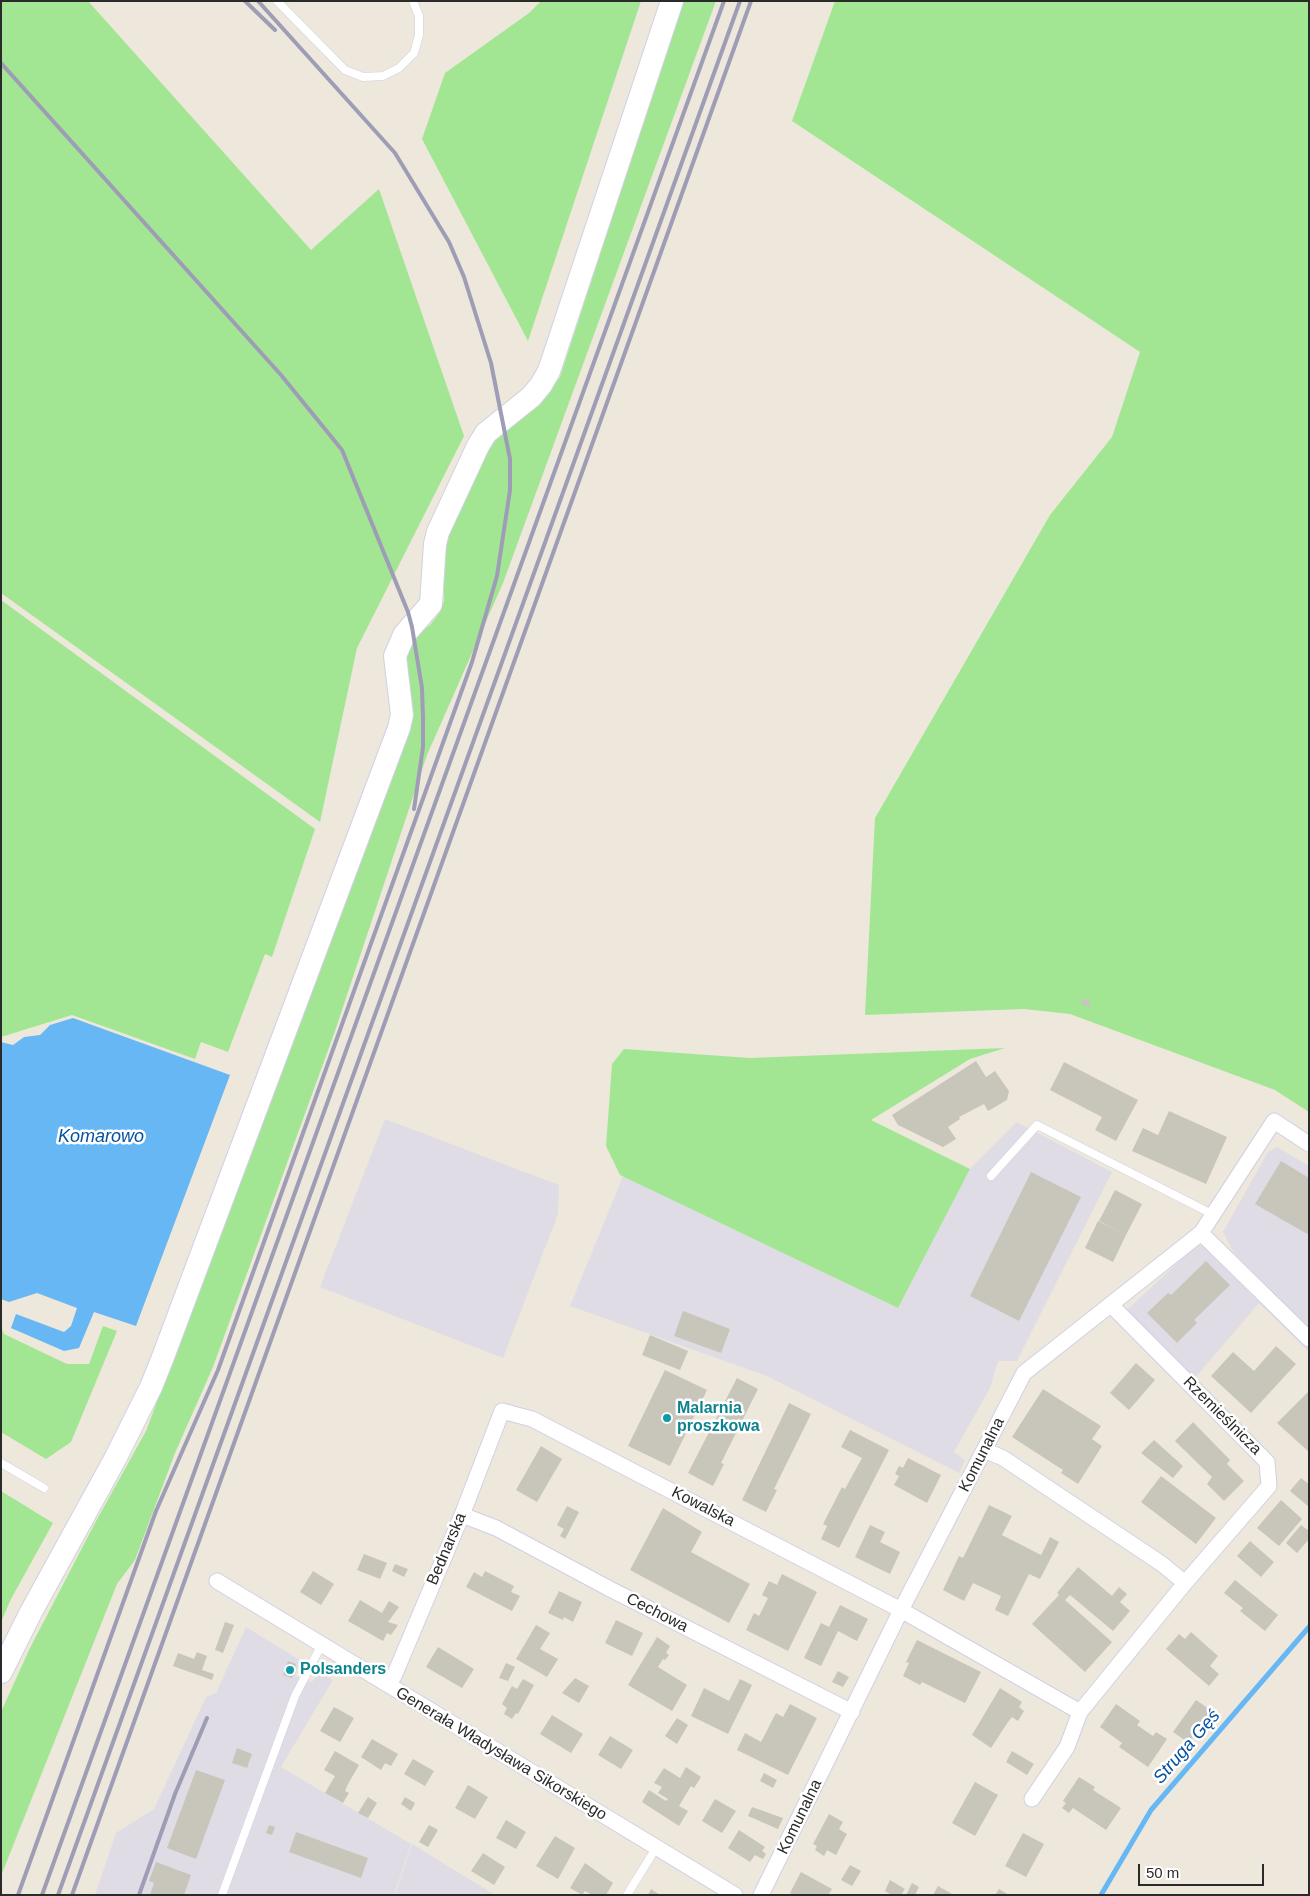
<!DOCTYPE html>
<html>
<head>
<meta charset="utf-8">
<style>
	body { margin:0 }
	#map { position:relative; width:1310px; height:1896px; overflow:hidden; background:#ede8db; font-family:Arial,sans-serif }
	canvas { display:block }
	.frame { position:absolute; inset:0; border:2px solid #2a2a2a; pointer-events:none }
	.scale { position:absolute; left:1138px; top:1864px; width:126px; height:22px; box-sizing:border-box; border:2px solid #2a2a2a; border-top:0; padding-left:6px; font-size:15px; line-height:18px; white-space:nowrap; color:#2a2a2a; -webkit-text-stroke:4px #fff; paint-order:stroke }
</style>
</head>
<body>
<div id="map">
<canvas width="1310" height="1896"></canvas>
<div class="frame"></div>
<div class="scale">50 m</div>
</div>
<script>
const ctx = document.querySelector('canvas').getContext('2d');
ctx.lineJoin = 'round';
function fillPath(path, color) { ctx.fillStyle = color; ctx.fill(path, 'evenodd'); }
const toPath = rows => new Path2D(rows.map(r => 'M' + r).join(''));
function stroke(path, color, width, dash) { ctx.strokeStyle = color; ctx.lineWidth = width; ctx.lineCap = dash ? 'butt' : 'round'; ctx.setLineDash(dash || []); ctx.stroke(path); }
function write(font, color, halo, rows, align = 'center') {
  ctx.font = font + ' Arial,sans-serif'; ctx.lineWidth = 5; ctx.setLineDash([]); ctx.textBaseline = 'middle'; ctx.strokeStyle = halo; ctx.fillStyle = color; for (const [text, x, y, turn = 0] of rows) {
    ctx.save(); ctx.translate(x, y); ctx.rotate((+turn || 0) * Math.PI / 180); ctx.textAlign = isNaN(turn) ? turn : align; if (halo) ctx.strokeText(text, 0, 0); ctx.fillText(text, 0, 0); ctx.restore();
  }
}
fillPath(toPath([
	[385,1119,559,1185,558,1214,503,1358,320,1287],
	[1017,1122,1112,1172,1017,1361,998,1361,990,1388,954,1452,965,1460,959,1473,767,1376,570,1306,623,1176,898,1308,970,1169],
	[1277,1147,1309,1166,1309,1352,1259,1303,1195,1378,1127,1310,1199,1243,1259,1302,1271,1290,1234,1253,1223,1232,1268,1152],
	[246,1627,300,1660,295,1676,312,1682,320,1672,333,1680,281,1767,411,1844,394,1895,95,1895,116,1833,154,1809,206,1697,216,1693],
	[412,1844,495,1895,395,1895]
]), '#e0dce5');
fillPath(toPath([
	[1,1,88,1,311,250,379,189,464,436,357,648,320,822,1,593],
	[541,1,641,1,528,341,422,139,445,73,529,13],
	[683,1,716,1,503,583,427,755,335,1031,213,1367,175,1453,135,1560,117,1584,1,1876,1,1712,30,1648,95,1523,146,1431,309,998,409,722,403,657,409,642,431,624,440,612,444,601,444,547,450,530,488,445,547,395,560,377],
	[835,1,1309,1,1309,1112,1275,1090,1070,1014,1024,1009,865,1015,875,818,1050,515,1112,437,1140,352,792,121],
	[1,600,315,829,272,957,265,954,228,1052,201,1042,195,1059,72,1015,1,1037],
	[1005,1048,970,1059,871,1120,970,1169,898,1308,620,1175,606,1146,612,1064,624,1049,750,1058],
	[103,1326,117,1331,71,1442,46,1459,1,1432,1,1327,4,1334,67,1364,89,1364],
	[1,1491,53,1523,11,1599,1,1622]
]), '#a2e694');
fillPath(toPath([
	[73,1018,230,1075,136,1326,94,1312,79,1348,64,1351,11,1328,16,1314,64,1332,71,1326,77,1308,37,1293,9,1302,1,1299,1,1042,13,1045,24,1037,40,1035,50,1025]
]), '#68b7f5');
stroke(toPath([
	[1101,1895,1151,1810,1309,1627]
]), '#68b7f5', 5);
fillPath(toPath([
	[1083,998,1091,1001,1089,1007,1081,1004],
	[976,1061,986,1077,995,1071,1009,1091,1007,1100,988,1111,984,1104,959,1117,960,1119,948,1127,956,1139,943,1147,898,1125,892,1115],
	[1064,1062,1138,1100,1116,1141,1095,1130,1102,1117,1050,1090],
	[1169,1111,1227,1137,1206,1184,1132,1151,1143,1128,1158,1135],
	[1281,1161,1309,1178,1309,1235,1255,1204],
	[1031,1172,1081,1197,1019,1321,970,1296],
	[1115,1190,1142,1204,1126,1235,1099,1221],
	[1098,1221,1126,1235,1113,1262,1085,1248],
	[1206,1261,1230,1285,1194,1320,1197,1323,1177,1343,1147,1313,1168,1293,1171,1295],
	[683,1311,730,1329,721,1353,674,1336],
	[650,1335,688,1351,680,1370,642,1355],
	[1276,1346,1296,1364,1251,1413,1211,1376,1233,1352,1254,1371],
	[1136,1363,1155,1380,1129,1410,1110,1393],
	[665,1370,707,1390,670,1466,628,1446],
	[737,1378,758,1389,721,1463,724,1464,713,1486,688,1473],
	[1043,1389,1101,1426,1092,1439,1102,1446,1078,1484,1061,1473,1063,1470,1012,1437],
	[1309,1391,1309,1452,1277,1423],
	[789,1403,811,1414,774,1489,777,1490,766,1512,742,1500],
	[1193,1422,1230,1460,1227,1464,1244,1481,1224,1501,1207,1484,1212,1477,1175,1441],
	[850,1430,889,1450,839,1548,821,1539,827,1526,823,1524,842,1487,845,1489,862,1458,841,1447],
	[1154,1440,1183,1466,1173,1478,1141,1453],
	[541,1446,562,1459,537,1502,516,1490],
	[908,1458,941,1475,927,1503,894,1485,899,1476,895,1474,899,1466,903,1468],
	[1161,1476,1216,1518,1196,1544,1141,1502],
	[1301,1478,1309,1484,1309,1507,1290,1491],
	[1281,1500,1302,1519,1279,1546,1257,1528],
	[989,1505,1012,1516,1002,1535,1041,1555,1050,1537,1059,1542,1040,1579,1029,1574,1008,1616,995,1610,1001,1596,973,1583,964,1601,943,1590,959,1556,963,1558],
	[567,1506,579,1512,565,1539,560,1536,564,1529,557,1525],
	[663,1508,702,1532,691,1552,750,1584,729,1623,630,1570],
	[870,1525,885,1532,880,1542,900,1552,890,1574,855,1557],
	[1301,1525,1309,1531,1309,1539,1297,1553,1286,1543],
	[1250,1541,1274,1562,1261,1577,1237,1556],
	[364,1554,387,1563,380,1579,357,1570],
	[395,1564,408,1569,404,1577,392,1571],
	[1078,1567,1112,1596,1119,1587,1127,1594,1120,1602,1130,1611,1113,1631,1070,1595,1065,1600,1112,1642,1085,1672,1032,1624,1059,1595,1057,1593],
	[313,1571,334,1584,321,1605,300,1592],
	[485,1571,514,1586,511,1592,520,1596,512,1611,466,1587,474,1572,482,1577],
	[782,1574,817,1592,788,1651,746,1630,754,1613,759,1616,768,1598,762,1595,769,1581,777,1585],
	[1235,1580,1278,1615,1265,1631,1240,1611,1243,1608,1224,1593],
	[559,1591,582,1602,573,1622,564,1617,563,1620,548,1613],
	[360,1600,382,1613,389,1601,399,1607,388,1622,398,1625,391,1635,387,1633,383,1641,348,1621],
	[840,1605,868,1619,857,1641,838,1631,821,1666,804,1658,821,1623,829,1627],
	[616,1620,643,1633,632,1656,605,1643],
	[225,1622,234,1625,223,1653,215,1650],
	[536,1625,550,1633,540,1649,558,1659,547,1677,516,1659],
	[1191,1632,1218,1656,1210,1666,1219,1674,1209,1686,1166,1649,1179,1634,1185,1639],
	[657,1637,670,1646,666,1653,669,1655,665,1660,663,1659,658,1667,687,1685,672,1711,628,1685],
	[917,1640,981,1672,965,1703,922,1682,920,1685,903,1676,909,1663,906,1662],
	[438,1647,474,1669,462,1688,426,1667],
	[197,1652,207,1656,202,1670,214,1674,212,1680,173,1666,178,1653,194,1659],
	[288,1661,296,1664,292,1678,283,1675],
	[506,1663,515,1667,508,1681,499,1678],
	[838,1671,849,1677,843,1687,832,1682],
	[575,1678,589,1686,579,1703,562,1693],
	[523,1679,534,1685,518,1714,516,1713,512,1719,504,1714,507,1708,502,1704,512,1686,517,1689],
	[740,1679,752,1685,728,1734,691,1716,704,1688,729,1701],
	[1000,1688,1022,1702,1019,1707,1024,1711,1018,1721,1012,1717,1008,1722,991,1748,972,1735],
	[1196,1700,1212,1711,1189,1743,1173,1732],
	[790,1704,817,1718,788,1775,737,1750,745,1733,761,1742,776,1713,783,1717],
	[1116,1704,1140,1721,1137,1725,1153,1736,1156,1732,1167,1739,1148,1767,1119,1747,1122,1743,1100,1727],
	[334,1707,354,1718,340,1742,320,1731],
	[552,1715,583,1734,571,1753,540,1734],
	[677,1718,688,1725,677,1744,665,1736],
	[610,1736,633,1750,621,1769,598,1755],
	[372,1739,398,1754,391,1766,385,1763,381,1770,361,1757],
	[237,1748,252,1754,247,1768,232,1763],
	[335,1751,359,1765,348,1784,345,1791,349,1793,343,1803,325,1793,335,1776,324,1770],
	[1012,1751,1034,1764,1027,1775,1006,1762],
	[413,1759,434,1771,425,1786,404,1774],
	[686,1767,701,1777,694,1788,691,1786,679,1806,688,1811,679,1826,642,1802,649,1790,666,1801,668,1799,658,1793,662,1787,654,1783,664,1768,680,1778],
	[196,1770,225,1780,196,1859,167,1848],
	[764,1773,777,1780,773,1788,760,1781],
	[1079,1777,1095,1787,1093,1790,1121,1808,1106,1830,1073,1808,1069,1813,1062,1808,1066,1803,1063,1801],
	[975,1782,998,1795,975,1836,952,1823],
	[468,1785,488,1797,475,1819,455,1808],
	[368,1797,377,1803,368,1818,358,1813],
	[405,1797,415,1803,411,1811,401,1804],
	[715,1799,736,1811,722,1833,702,1821],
	[752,1807,783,1818,778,1829,748,1816],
	[829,1814,843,1822,839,1829,847,1834,836,1855,827,1850,824,1856,815,1850,817,1846,813,1844],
	[506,1820,526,1832,516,1849,496,1838],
	[269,1825,275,1827,272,1835,266,1833],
	[429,1825,438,1830,428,1847,419,1842],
	[739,1830,765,1847,762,1851,766,1854,763,1859,755,1855,750,1862,728,1848],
	[296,1832,368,1858,361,1878,289,1852],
	[1023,1833,1044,1844,1026,1877,1005,1866],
	[555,1836,575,1848,558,1879,536,1866],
	[483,1853,505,1867,494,1885,471,1871],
	[156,1862,191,1875,184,1895,150,1895,154,1883,149,1881],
	[585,1863,613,1883,606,1895,592,1895,585,1891,582,1895,570,1888],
	[850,1865,861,1871,852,1886,841,1880],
	[801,1872,832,1889,828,1895,793,1895,790,1893],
	[890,1880,905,1889,901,1895,892,1895,885,1891],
	[912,1883,919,1887,915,1895,906,1895],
	[938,1886,954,1895,933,1895],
	[651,1889,660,1895,648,1895],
	[999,1889,1009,1895,995,1895]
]), '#c8c5bb');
const lane = toPath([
	[277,1,345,70,363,77,383,76,399,68,414,53,419,35,419,16,413,1],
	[991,1176,1037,1125,1214,1215],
	[1,1463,44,1488],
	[222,1895,295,1696,322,1644],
	[627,1895,656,1848]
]);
const street = toPath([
	[1201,1233,1309,1339],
	[984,1450,1003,1458,1162,1564,1185,1583],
	[462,1515,496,1528,610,1589,852,1712],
	[217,1581,735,1895],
	[388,1684,394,1676,462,1515,502,1411,532,1419,901,1610,1080,1712],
	[1032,1799,1067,1747,1080,1712,1185,1583,1269,1486,1267,1462,1111,1305],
	[761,1895,901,1610,1024,1373,1201,1233,1274,1121,1309,1144]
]);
const secondary = toPath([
	[1,1672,31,1612,115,1459,151,1387,163,1357,399,728,402,715,395,656,404,635,431,604,435,544,438,532,478,446,486,433,531,397,541,385,549,371,672,1]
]);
stroke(lane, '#d0d0e4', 9);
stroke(street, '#d0d0e4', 17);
stroke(secondary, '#d0d0e4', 24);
stroke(lane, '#fff', 8);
stroke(street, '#fff', 15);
stroke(secondary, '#fff', 22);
stroke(toPath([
	[245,1,275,30],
	[1,63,281,375,342,450,408,612,412,627,422,688,423,718,423,747,414,809],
	[18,1895,156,1511,218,1370,472,662,497,576,510,490,510,459,491,363,464,277,449,242,395,153,258,1],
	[42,1895,724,1],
	[58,1895,740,1],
	[72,1895,751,1],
	[139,1895,175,1794,207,1718]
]), '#9e9db5', 4);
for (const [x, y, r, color] of [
	[667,1418,5,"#0f9aa8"],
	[290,1670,5,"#0f9aa8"]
]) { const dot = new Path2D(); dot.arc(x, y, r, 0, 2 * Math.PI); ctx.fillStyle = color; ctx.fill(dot); stroke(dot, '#fff', 2); }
write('bold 16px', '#0d838f', '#fff', [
	["Malarnia",677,1409],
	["proszkowa",677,1427],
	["Polsanders",300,1670]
], 'left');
write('16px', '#2a2a2a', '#fff', [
	["Rzemieślnicza",1222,1416,45],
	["Komunalna",982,1455,-63],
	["Kowalska",703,1507,27],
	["Bednarska",447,1549,-67],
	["Cechowa",657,1613,27],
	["Generała Władysława Sikorskiego",501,1754,31],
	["Komunalna",800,1817,-64]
]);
write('italic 18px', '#0651a1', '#fff', [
	["Komarowo",101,1137],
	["Struga Gęś",1187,1747,-49]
]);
</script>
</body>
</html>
